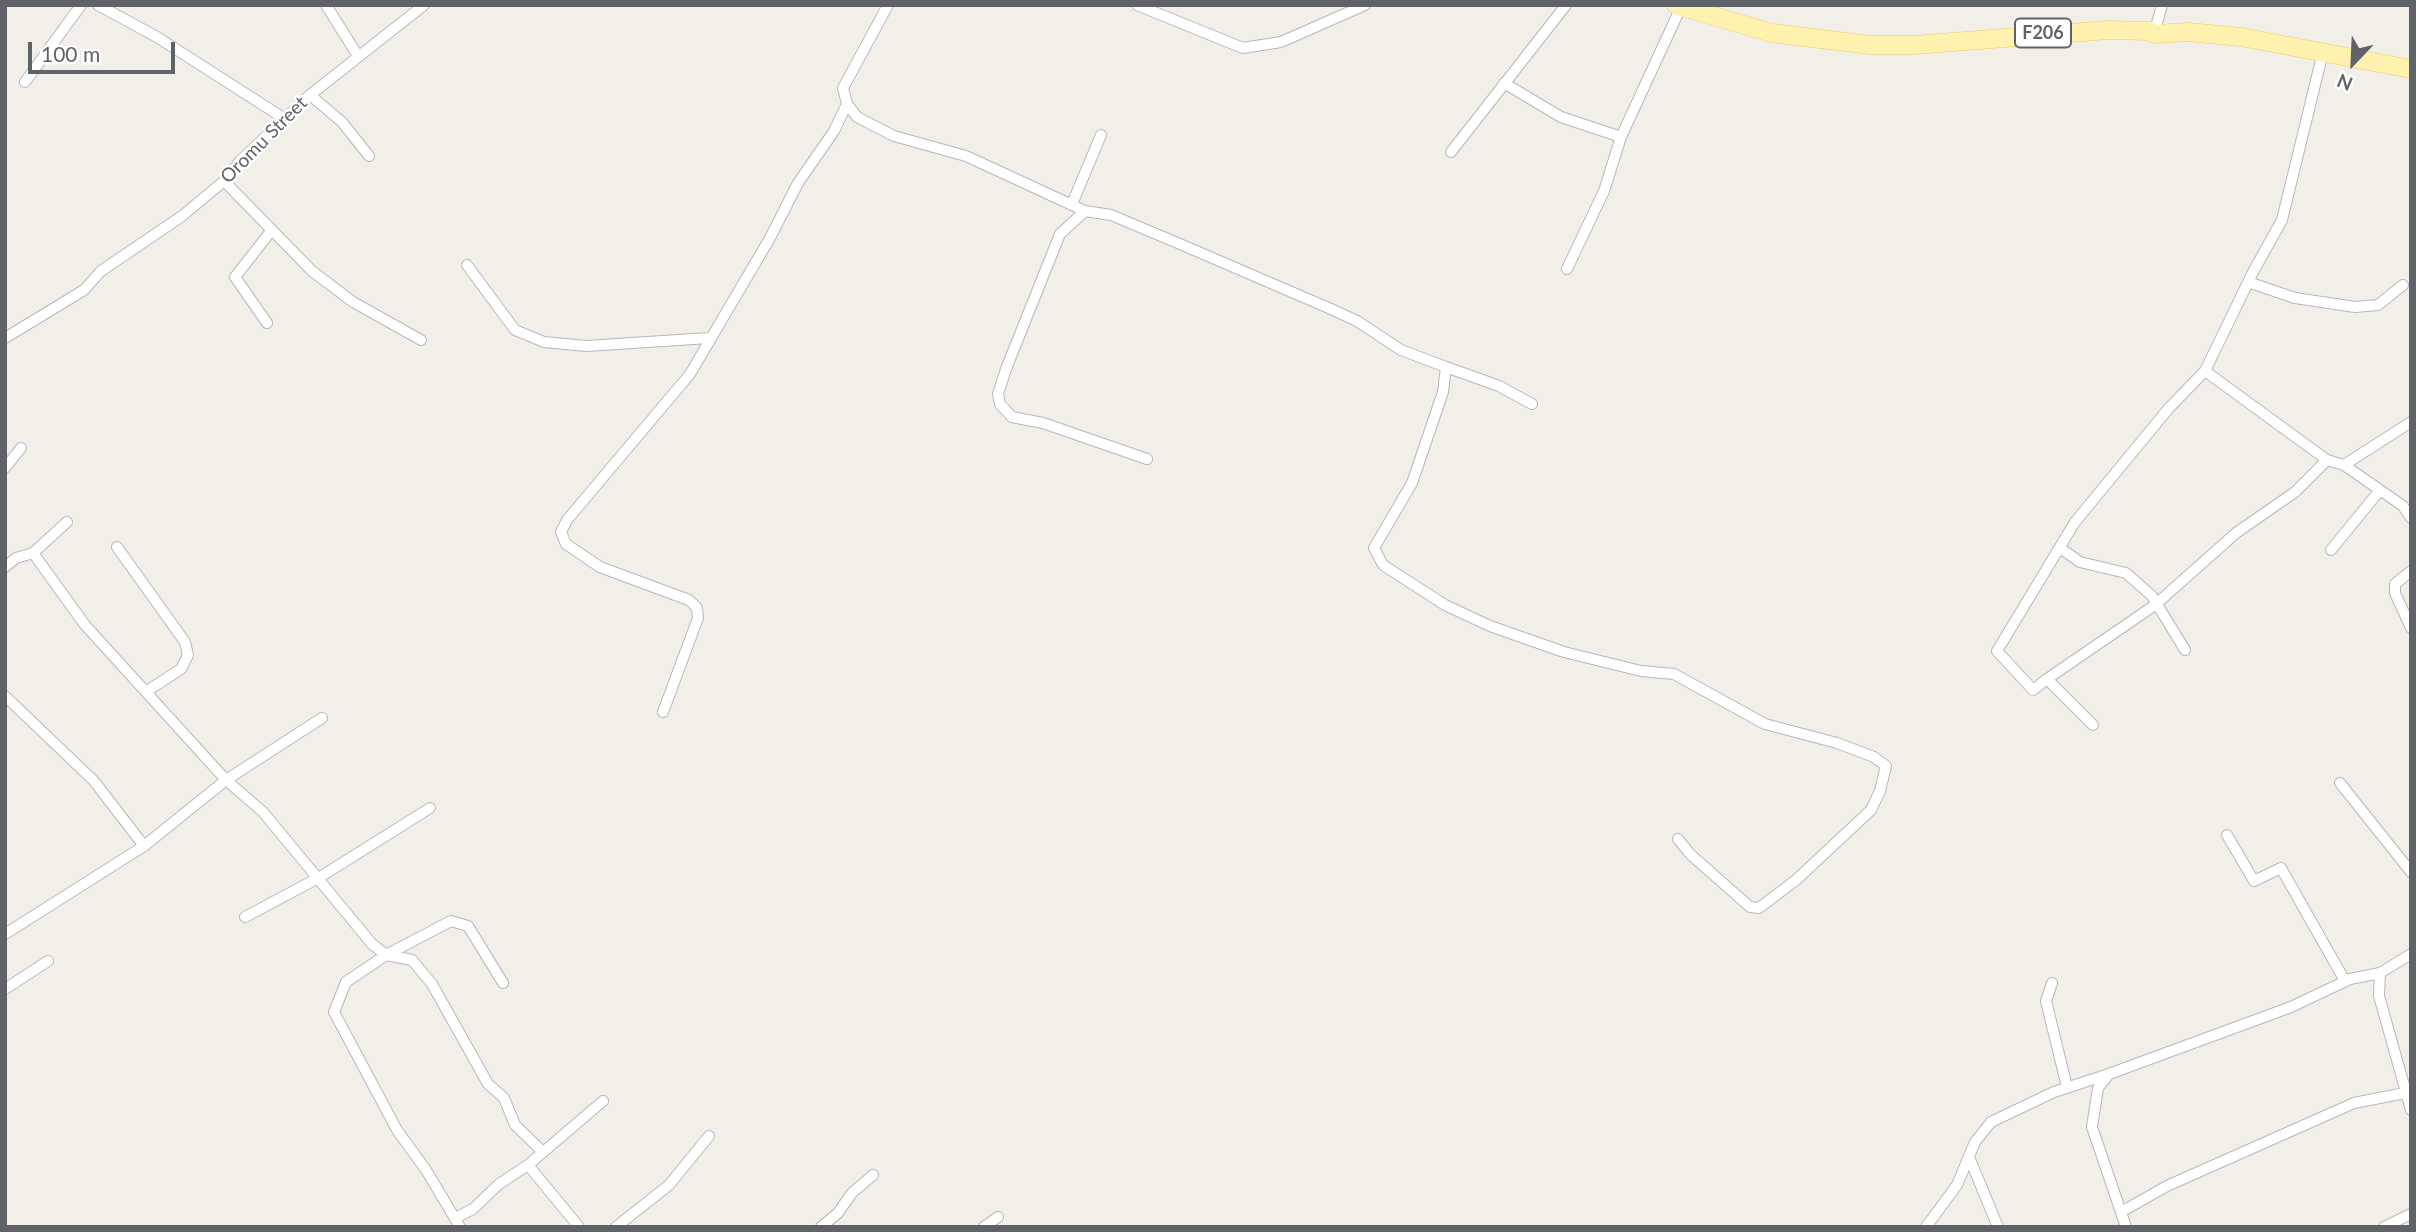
<!DOCTYPE html>
<html>
<head>
<meta charset="utf-8">
<style>
	body { margin:0 }
	#map { position:relative; width:2416px; height:1232px; overflow:hidden; background:#f1efe8; font-family:Lato,sans-serif }
	canvas { display:block }
	.frame { position:absolute; inset:0; border:7px solid #5f6368; pointer-events:none }
	.north { position:absolute; left:2318px; top:28px; width:70px; height:70px; -webkit-text-stroke:5px #fff; paint-order:stroke; rotate:203deg; font-size:19px; font-weight:700; line-height:28px; text-align:center; color:#5f6368 }
	.north::after { content:''; display:block; margin:auto; width:24px; height:32px; background:#5f6368; clip-path:polygon(50% 0,100% 100%,50% 72%,0 100%) }
	.scale { position:absolute; left:28px; top:42px; width:147px; height:32px; box-sizing:border-box; border:4px solid #5f6368; border-top:0; padding-left:9px; font-size:21px; line-height:24px; white-space:nowrap; color:#5f6368; -webkit-text-stroke:5px #fff; paint-order:stroke }
</style>
</head>
<body>
<div id="map">
<canvas width="2416" height="1232"></canvas>
<div class="frame"></div>
<div class="north">N</div>
<div class="scale">100 m</div>
</div>
<script>
const ctx = document.querySelector('canvas').getContext('2d');
ctx.lineJoin = 'round';
const toPath = rows => new Path2D(rows.map(r => 'M' + r).join(''));
function stroke(path, color, width, dash) { ctx.strokeStyle = color; ctx.lineWidth = width; ctx.lineCap = dash ? 'butt' : 'round'; ctx.setLineDash(dash || []); ctx.stroke(path); }
function write(font, color, halo, rows, align = 'center') {
  ctx.font = font + ' Lato,sans-serif'; ctx.lineWidth = 5; ctx.setLineDash([]); ctx.textBaseline = 'middle'; ctx.strokeStyle = halo; ctx.fillStyle = color; for (const [text, x, y, turn = 0] of rows) {
    ctx.save(); ctx.translate(x, y); ctx.rotate((+turn || 0) * Math.PI / 180); ctx.textAlign = isNaN(turn) ? turn : align; if (halo) ctx.strokeText(text, 0, 0); ctx.fillText(text, 0, 0); ctx.restore();
  }
}
const minor = toPath([
	[98,5,157,37,285,119],
	[326,5,358,56],
	[888,5,843,88,847,104,857,117,894,136,966,156,1085,211,1111,215,1180,244,1331,309,1357,321,1401,350,1446,367,1443,392,1412,483,1374,548,1383,565,1445,605,1490,626,1564,652,1641,671,1674,674,1765,724,1837,743,1874,757,1886,766,1880,791,1871,810,1796,880,1759,908,1750,907,1690,854,1678,839],
	[1137,5,1243,48,1281,42,1365,5],
	[2154,34,2162,5],
	[25,82,81,5],
	[1504,83,1561,117,1621,137],
	[310,95,342,122,369,156],
	[1451,152,1566,5],
	[224,181,312,271,353,302,421,340],
	[1072,204,1101,135],
	[1085,211,1060,234,1006,369,998,394,1000,404,1012,417,1043,423,1147,459],
	[467,265,515,330,544,342,586,346,709,338],
	[1567,269,1604,191,1621,137,1681,7],
	[2248,282,2295,298,2355,307,2378,305,2403,285],
	[267,323,235,277,271,231],
	[5,338,84,290,101,271,182,216,224,181,240,161,310,95,424,5],
	[1446,367,1499,386,1532,404],
	[2205,371,2327,460,2344,465,2403,506,2411,518],
	[2344,465,2411,422],
	[5,468,21,448],
	[117,547,185,642,188,655,181,669,147,691],
	[2060,548,2080,562,2126,573,2152,596,2185,650],
	[2331,550,2380,490],
	[33,553,85,625,226,780,263,812,372,944,386,955,412,960,432,984,488,1084,504,1098,515,1125,542,1151],
	[5,567,16,558,33,553,67,522],
	[2411,571,2395,584,2395,593,2411,628],
	[2047,679,2155,605,2236,533,2295,492,2327,460],
	[5,696,94,781,144,846],
	[663,712,698,618,697,608,689,600,600,567,566,544,561,532,567,520,690,374,770,238,798,183,834,131,847,104],
	[2093,725,2047,679,2033,690,1997,651,2075,522,2169,408,2205,371,2253,272,2282,220,2323,52],
	[2340,783,2411,872],
	[2227,835,2254,881,2281,868,2345,981],
	[245,917,320,877,430,808],
	[5,934,144,846,226,780,322,718],
	[2380,973,2379,996,2411,1110],
	[2052,983,2046,1001,2067,1087],
	[5,989,48,961],
	[1969,1157,1998,1227],
	[528,1165,579,1227],
	[2121,1212,2167,1186,2354,1103,2405,1093],
	[455,1218,473,1209,499,1184,528,1165,603,1101],
	[460,1227,426,1170,397,1130,334,1012,346,982,386,955,451,921,468,926,503,983],
	[616,1227,669,1185,709,1136],
	[821,1227,838,1213,852,1193,873,1175],
	[984,1227,998,1217],
	[1926,1227,1957,1185,1975,1142,1991,1122,2054,1092,2109,1074],
	[2126,1227,2092,1127,2098,1088,2109,1074,2291,1007,2350,979,2380,973,2411,954],
	[2384,1227,2411,1214]
]);
const primary = toPath([
	[1676,5,1772,33,1870,45,1914,45,2108,30,2150,31,2154,34,2188,32,2241,37,2411,69]
]);
stroke(minor, '#b5b8bc', 12);
stroke(primary, '#f2c960', 19);
stroke(minor, '#fff', 10);
stroke(primary, '#fff2af', 18);
for (const [x, y, w] of [
	[2043,33,56]
]) { const box = new Path2D(); box.roundRect(x - w / 2, y - 14.5, w, 29, 5); ctx.fillStyle = '#fff'; ctx.fill(box); stroke(box, '#5f6368', 2); }
write('bold 18px', '#5f6368', null, [
	["F206",2043,33]
]);
write('19px', '#5f6368', '#fff', [
	["Oromu Street",264,140,-45]
]);
</script>
</body>
</html>
